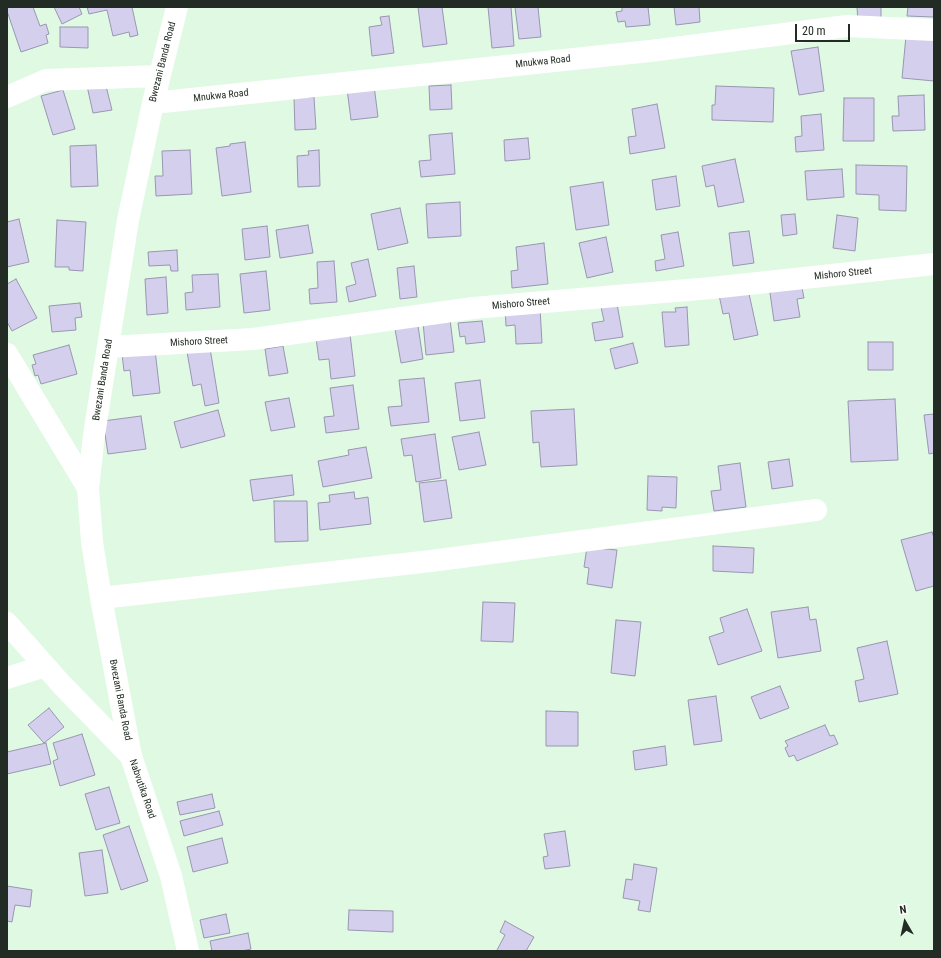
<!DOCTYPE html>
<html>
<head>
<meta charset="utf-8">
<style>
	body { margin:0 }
	#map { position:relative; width:941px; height:958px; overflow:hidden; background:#dff9e3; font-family:"Roboto Condensed",sans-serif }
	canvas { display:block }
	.frame { position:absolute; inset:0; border:8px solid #222c24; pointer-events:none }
	.north { position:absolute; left:885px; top:902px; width:40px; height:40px; -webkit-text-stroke:3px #fefefe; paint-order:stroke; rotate:351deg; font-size:11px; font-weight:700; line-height:16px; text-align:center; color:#222c24 }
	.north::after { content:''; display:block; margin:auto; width:14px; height:18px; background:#222c24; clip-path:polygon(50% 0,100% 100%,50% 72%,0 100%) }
	.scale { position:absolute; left:795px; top:24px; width:55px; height:18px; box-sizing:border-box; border:2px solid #222c24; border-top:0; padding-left:5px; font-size:12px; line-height:14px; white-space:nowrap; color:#222c24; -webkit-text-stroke:3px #fefefe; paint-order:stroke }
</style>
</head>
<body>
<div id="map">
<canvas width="941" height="958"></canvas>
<div class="frame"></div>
<div class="north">N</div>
<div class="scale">20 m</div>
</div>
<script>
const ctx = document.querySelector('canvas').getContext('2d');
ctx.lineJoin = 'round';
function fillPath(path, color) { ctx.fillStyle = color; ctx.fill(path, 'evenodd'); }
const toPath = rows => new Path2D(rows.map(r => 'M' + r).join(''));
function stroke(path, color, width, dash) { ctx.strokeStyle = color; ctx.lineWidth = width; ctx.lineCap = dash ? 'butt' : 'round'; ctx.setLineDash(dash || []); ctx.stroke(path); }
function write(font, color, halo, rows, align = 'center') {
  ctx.font = font + ' "Roboto Condensed",sans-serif'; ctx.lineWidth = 3; ctx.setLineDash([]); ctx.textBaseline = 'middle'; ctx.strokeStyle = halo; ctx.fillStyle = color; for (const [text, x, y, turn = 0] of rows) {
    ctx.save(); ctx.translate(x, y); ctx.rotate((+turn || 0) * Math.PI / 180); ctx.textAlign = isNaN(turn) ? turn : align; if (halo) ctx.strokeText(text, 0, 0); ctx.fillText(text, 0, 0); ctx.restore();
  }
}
const building = toPath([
	[7,7,33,7,40,26,46,24,49,34,46,35,48,43,21,52,7,11,7,7],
	[54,7,79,7,82,14,62,24,54,7],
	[87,7,132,7,138,35,130,37,129,32,113,36,107,10,89,14,87,7],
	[418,7,442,7,447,44,423,47,418,7],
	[488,7,511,7,514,46,492,48,488,7],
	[515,7,538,7,541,37,519,39,515,7],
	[622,7,648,7,650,25,626,27,625,21,618,22,616,12,622,11,622,7],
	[674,7,699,7,700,22,676,25,674,7],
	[857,7,881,7,881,22,858,23,857,7],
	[908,7,934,7,934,17,907,16,908,7],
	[389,16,394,53,372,56,369,27,382,25,380,17,389,16],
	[60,27,88,27,88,48,60,47,60,27],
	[906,36,934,39,934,81,902,78,906,36],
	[818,47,824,91,799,95,791,51,818,47],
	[105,82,112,110,93,113,87,86,105,82],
	[374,85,378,117,351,120,347,89,374,85],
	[451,85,452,109,430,110,429,86,451,85],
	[716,86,774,88,773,122,712,120,712,105,715,105,716,86],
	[63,90,75,129,53,135,41,96,63,90],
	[924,95,925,130,893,131,892,116,899,116,898,96,924,95],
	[314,97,316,129,295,130,294,98,314,97],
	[844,98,874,98,874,141,843,141,844,98],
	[657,104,665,148,630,154,628,137,636,136,632,109,657,104],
	[821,114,824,150,796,152,795,137,802,136,801,116,821,114],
	[452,133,455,174,421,177,419,161,431,160,429,135,452,133],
	[528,138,530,159,505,161,504,140,528,138],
	[245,142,251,192,222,196,216,148,230,146,230,144,245,142],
	[96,145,98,186,71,187,70,146,96,145],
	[190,150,192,194,156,196,155,176,163,176,162,151,190,150],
	[319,150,320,186,298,187,297,156,309,155,308,151,319,150],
	[735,159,744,202,718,207,714,185,706,187,702,166,735,159],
	[856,165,907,166,906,211,879,210,879,195,856,194,856,165],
	[842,169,844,197,807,200,805,171,842,169],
	[676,176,680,206,656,210,652,180,676,176],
	[603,182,609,225,576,230,570,187,603,182],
	[460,202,461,236,428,238,426,204,460,202],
	[400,208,408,243,378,250,371,214,400,208],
	[795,214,797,234,783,236,781,215,795,214],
	[837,215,858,218,855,251,833,248,837,215],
	[19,219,29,262,7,267,7,222,19,219],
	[57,220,86,222,83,271,69,270,69,267,55,267,57,220],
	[308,225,313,253,280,258,276,230,308,225],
	[267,226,270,257,245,260,242,229,267,226],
	[749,231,754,263,733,266,729,233,749,231],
	[678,232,684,266,656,271,655,261,665,259,661,235,678,232],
	[606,237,613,272,587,278,579,243,606,237],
	[544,243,548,284,512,288,511,271,518,270,516,247,544,243],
	[177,250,178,271,171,271,170,265,149,266,148,252,177,250],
	[368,259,376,296,349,302,346,287,356,284,351,263,368,259],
	[334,261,337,302,310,304,309,289,318,288,317,262,334,261],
	[414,266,417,297,400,299,397,268,414,266],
	[266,271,270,310,244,313,240,274,266,271],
	[218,274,220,307,186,310,185,293,193,292,192,275,218,274],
	[166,277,168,313,147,315,145,279,166,277],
	[16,279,37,318,12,331,7,322,7,284,16,279],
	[769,286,802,288,804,298,797,299,800,317,774,321,769,286],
	[748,289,758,335,734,340,729,313,723,314,719,295,748,289],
	[80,303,82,317,75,318,76,330,52,332,49,306,80,303],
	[617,304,623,337,595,341,592,323,604,321,601,307,617,304],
	[687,307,689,345,665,347,662,312,676,312,675,308,687,307],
	[540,308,542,343,516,344,515,325,506,326,505,310,540,308],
	[450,319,454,352,426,355,423,322,450,319],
	[482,321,485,342,466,344,465,336,460,337,458,323,482,321],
	[418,326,423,359,401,363,395,329,418,326],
	[350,334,355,376,331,379,329,359,319,360,316,338,350,334],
	[868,342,893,342,893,370,868,370,868,342],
	[633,343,638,363,615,369,610,349,633,343],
	[69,345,77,374,41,384,38,375,35,376,32,365,36,364,33,355,69,345],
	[283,346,288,373,269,376,265,349,283,346],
	[210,348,219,403,205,406,201,384,193,386,187,352,210,348],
	[155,350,160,393,133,396,130,370,124,371,122,354,155,350],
	[424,378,429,422,391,426,388,407,402,406,399,380,424,378],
	[480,380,485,418,460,421,455,383,480,380],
	[353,385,359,429,326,433,324,417,334,416,330,388,353,385],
	[289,398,295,427,271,431,265,402,289,398],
	[895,399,898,460,851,462,848,401,895,399],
	[574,409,577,465,541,467,539,442,533,443,531,411,574,409],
	[218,410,225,436,181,448,174,422,218,410],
	[934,414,934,453,929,454,924,415,934,414],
	[141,416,146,449,108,454,103,421,141,416],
	[479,432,486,465,459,470,452,437,479,432],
	[435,434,441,478,416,482,412,455,404,456,401,439,435,434],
	[366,447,372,478,323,487,318,461,349,455,348,450,366,447],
	[789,459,793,486,772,489,768,462,789,459],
	[740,463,746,507,714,511,711,491,721,490,718,466,740,463],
	[292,475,294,495,253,501,250,480,292,475],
	[648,476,677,477,676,508,662,507,662,511,647,510,648,476],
	[446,480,452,518,424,522,419,483,446,480],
	[354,492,355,499,368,497,371,524,320,530,318,503,330,502,329,495,354,492],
	[274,501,307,501,308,541,275,542,274,501],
	[932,532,934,538,934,586,916,591,901,540,932,532],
	[713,546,754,548,753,573,713,571,713,546],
	[587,547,617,550,612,588,587,584,589,568,584,567,587,547],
	[483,602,515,603,513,642,481,641,483,602],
	[808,607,810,620,816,619,821,651,778,658,771,612,808,607],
	[747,609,762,651,718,665,709,637,724,632,720,618,747,609],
	[616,620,641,622,635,676,611,673,616,620],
	[887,641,898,694,859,702,855,681,864,679,857,648,887,641],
	[780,686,789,708,760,719,751,697,780,686],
	[716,696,722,741,694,745,688,700,716,696],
	[49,708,64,727,44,743,28,725,49,708],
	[546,711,578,712,578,746,546,746,546,711],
	[825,725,830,736,834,735,838,744,797,761,794,755,789,757,785,748,788,746,785,741,825,725],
	[82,734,95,775,60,786,53,761,58,759,53,743,82,734],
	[46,743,51,764,7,774,7,752,46,743],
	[665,746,667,765,635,770,633,751,665,746],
	[109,787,120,823,96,830,85,794,109,787],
	[212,794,215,808,180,815,177,802,212,794],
	[219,811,223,825,184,836,180,821,219,811],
	[129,826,148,881,121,890,103,835,129,826],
	[565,831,570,866,545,869,543,857,548,856,544,834,565,831],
	[222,838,228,863,193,872,187,847,222,838],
	[102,850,108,893,85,896,79,853,102,850],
	[634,864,657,868,650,912,638,910,640,901,623,898,626,879,632,880,634,864],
	[7,886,32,890,30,907,15,905,12,922,7,921,7,886],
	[349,910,393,911,393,932,348,930,349,910],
	[226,914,230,933,204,938,200,920,226,914],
	[505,921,534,937,526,951,524,950,523,951,498,951,497,950,505,935,500,932,505,921],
	[248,933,251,949,242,951,212,951,210,941,248,933]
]);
fillPath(building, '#d3cfed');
stroke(building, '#9996b1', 1);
stroke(toPath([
	[7,97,46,80,159,76],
	[153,103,650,51,847,26,934,30],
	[108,347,253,339,473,308,711,288,934,264],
	[7,354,88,488],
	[101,598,431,561,816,510],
	[7,623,62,685,131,756,171,876,188,951],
	[7,678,45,666],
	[131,756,101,598,92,542,88,488,94,435,128,220,153,103,177,7]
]), '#fff', 22);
write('10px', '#222c24', '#fefefe', [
	["Bwezani Banda Road",163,62,-76],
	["Mnukwa Road",543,62,-6],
	["Mnukwa Road",221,96,-6],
	["Mishoro Street",843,274,-6],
	["Mishoro Street",521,304,-5],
	["Mishoro Street",199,342,-3],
	["Bwezani Banda Road",103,380,-81],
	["Bwezani Banda Road",120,700,79],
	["Nabvutika Road",142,789,71]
]);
</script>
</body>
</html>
